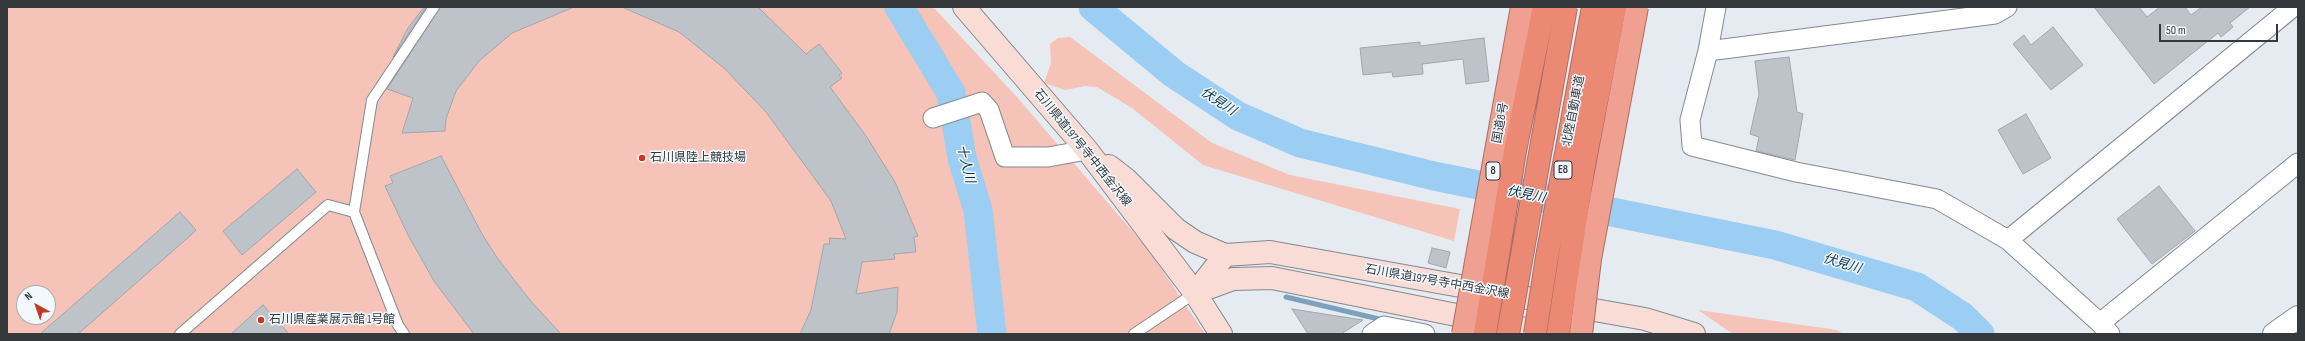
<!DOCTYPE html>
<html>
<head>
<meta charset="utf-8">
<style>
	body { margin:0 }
	#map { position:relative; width:2305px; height:341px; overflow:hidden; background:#e5ebf1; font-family:"Sofia Sans Condensed",sans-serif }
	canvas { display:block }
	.frame { position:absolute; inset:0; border:8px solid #36393b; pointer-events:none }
	.north { position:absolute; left:16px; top:285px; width:40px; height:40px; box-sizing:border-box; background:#f2f9fe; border:1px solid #a7acb0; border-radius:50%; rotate:320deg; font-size:11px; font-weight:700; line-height:16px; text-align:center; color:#36393b }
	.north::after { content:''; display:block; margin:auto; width:14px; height:18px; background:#c4391f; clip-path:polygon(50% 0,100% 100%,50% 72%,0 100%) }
	.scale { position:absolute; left:2159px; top:24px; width:119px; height:18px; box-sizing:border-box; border:2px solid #36393b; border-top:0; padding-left:5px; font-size:12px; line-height:14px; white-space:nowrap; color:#36393b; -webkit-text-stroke:3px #f2f9fe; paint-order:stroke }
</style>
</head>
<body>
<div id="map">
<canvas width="2305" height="341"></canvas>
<div class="frame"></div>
<div class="north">N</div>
<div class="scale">50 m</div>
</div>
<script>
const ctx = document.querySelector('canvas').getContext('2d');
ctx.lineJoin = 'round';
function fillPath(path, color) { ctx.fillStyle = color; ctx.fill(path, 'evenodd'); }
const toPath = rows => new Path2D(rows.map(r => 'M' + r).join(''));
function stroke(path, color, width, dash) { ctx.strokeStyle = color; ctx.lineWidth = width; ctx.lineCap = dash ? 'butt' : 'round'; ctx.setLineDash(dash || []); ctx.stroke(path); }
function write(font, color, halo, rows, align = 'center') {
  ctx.font = font + ' "Sofia Sans Condensed","Noto Sans JP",sans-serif'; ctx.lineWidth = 3; ctx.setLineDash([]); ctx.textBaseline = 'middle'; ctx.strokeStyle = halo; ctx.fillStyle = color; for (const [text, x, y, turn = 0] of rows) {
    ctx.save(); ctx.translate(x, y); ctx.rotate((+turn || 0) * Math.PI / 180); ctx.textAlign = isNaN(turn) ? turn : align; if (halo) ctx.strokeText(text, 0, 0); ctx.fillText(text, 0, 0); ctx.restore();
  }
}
fillPath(toPath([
	[7,7,929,7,935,9,1016,96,1151,253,1205,334,7,334],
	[24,293,48,293,48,317,24,317],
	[1070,37,1212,143,1290,175,1460,209,1454,241,1203,165,1132,108,1097,87,1085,86,1065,90,1044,83,1051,63,1050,44,1058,38],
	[1698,310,1837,330,1843,334,1733,334]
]), '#f5c3b8');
stroke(toPath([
	[1286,297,1383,320]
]), '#7da1bb', 5);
stroke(toPath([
	[899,7,951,93,962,158,978,210,992,334],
	[1093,7,1174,74,1238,116,1300,143,1434,176,1775,245,1917,287,1963,317,1980,334]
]), '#9ccdf2', 29);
const building = toPath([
	[424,7,426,7,393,57,408,28,424,7],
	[440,7,574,7,512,33,479,61,456,91,446,119,445,131,402,133,413,98,387,89,440,7],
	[622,7,758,7,806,54,819,44,842,73,839,75,842,78,830,87,866,136,895,182,918,236,914,237,916,252,894,254,895,259,862,262,856,294,898,287,897,312,889,334,800,334,811,310,824,244,830,244,829,238,846,239,831,201,766,112,724,68,679,32,622,7],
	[2094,7,2139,7,2147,17,2160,7,2185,7,2191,15,2202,7,2250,7,2230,23,2233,27,2221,37,2218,33,2154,84,2094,7],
	[2053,27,2083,65,2051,90,2013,44,2024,35,2031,45,2053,27],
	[1484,38,1489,81,1466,84,1463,59,1422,64,1423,74,1393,77,1392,72,1363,75,1360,48,1420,42,1420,46,1484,38],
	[1789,57,1797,112,1803,114,1795,160,1756,151,1759,137,1750,134,1759,94,1755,61,1789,57],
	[2026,114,2051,158,2023,174,1998,130,2026,114],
	[441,156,482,234,498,259,529,299,561,334,474,334,434,281,408,235,385,186,393,183,390,176,441,156],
	[297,169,316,192,242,255,223,231,297,169],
	[2159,186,2195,231,2152,264,2117,219,2159,186],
	[180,212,196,230,191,235,78,334,40,334,180,212],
	[1432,248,1450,252,1446,268,1428,263,1432,248],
	[263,305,289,334,231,334,263,305],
	[1292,309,1363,320,1341,334,1308,334,1292,309]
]);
fillPath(building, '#bdc3c8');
stroke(building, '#a1a7ac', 1);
const service = toPath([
	[354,212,372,100,434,7],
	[180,334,328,205,354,212,398,325,404,334],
	[1134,334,1195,293]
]);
const minor = toPath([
	[1716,7,1708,51,1690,120,1692,146,1796,172,1937,199,2008,240,2100,323,2110,334],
	[1708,51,1995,14,2007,7],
	[933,118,982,102,989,110,1005,157,1048,157,1087,150],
	[2008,240,2293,7],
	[2100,323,2298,163],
	[1372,334,1384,326,1425,334]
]);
const tertiary = toPath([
	[2274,334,2298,317]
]);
const secondary = toPath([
	[964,7,1087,150,1195,293,1221,334],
	[1109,166,1127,180,1176,229,1195,242,1225,255],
	[1195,293,1225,255,1270,252,1645,319,1694,334],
	[1195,293,1233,279,1272,278,1551,334]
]);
stroke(service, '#848a8f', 12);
stroke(minor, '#848a8f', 21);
stroke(tertiary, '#848a8f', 24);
stroke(secondary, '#848a8f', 24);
stroke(service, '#fff', 10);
stroke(minor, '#fff', 19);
stroke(tertiary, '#fff', 22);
stroke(secondary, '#f9dcd6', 22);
const trunkBridge = toPath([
	[1463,334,1522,7],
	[1581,334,1590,259,1637,7]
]);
const motorwayBridge = toPath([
	[1485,334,1515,151,1544,7],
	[1508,334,1566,7],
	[1535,334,1547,257,1593,7],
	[1558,334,1583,171,1615,7]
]);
stroke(trunkBridge, '#ac6d61', 24, []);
stroke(motorwayBridge, '#ac6d61', 24, []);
stroke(trunkBridge, '#f0a090', 22);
stroke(motorwayBridge, '#ec8975', 22);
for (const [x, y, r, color] of [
	[642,158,4,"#c4391f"],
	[261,320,4,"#c4391f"]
]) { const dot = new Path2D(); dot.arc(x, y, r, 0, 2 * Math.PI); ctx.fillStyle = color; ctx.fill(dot); stroke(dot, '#f2f9fe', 1.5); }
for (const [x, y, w] of [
	[1563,170,18],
	[1493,171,14]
]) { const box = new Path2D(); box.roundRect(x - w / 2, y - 9, w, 18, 3); ctx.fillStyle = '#f2f9fe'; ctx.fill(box); stroke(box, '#36393b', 1); }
write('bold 11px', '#36393b', null, [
	["E8",1563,170],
	["8",1493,171]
]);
write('12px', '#36393b', '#f2f9fe', [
	["北陸自動車道",1574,111,-79],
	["国道8号",1501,123,-80],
	["石川県道197号寺中西金沢線",1082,148,51],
	["石川県道197号寺中西金沢線",1437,282,10]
]);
write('12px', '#36393b', '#f2f9fe', [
	["石川県陸上競技場",650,158],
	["石川県産業展示館 1号館",269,320]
], 'left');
write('italic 13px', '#073049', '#f2f9fe', [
	["伏見川",1218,102,33],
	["十人川",965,164,76],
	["伏見川",1526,195,11],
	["伏見川",1842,264,17]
]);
</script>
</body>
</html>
